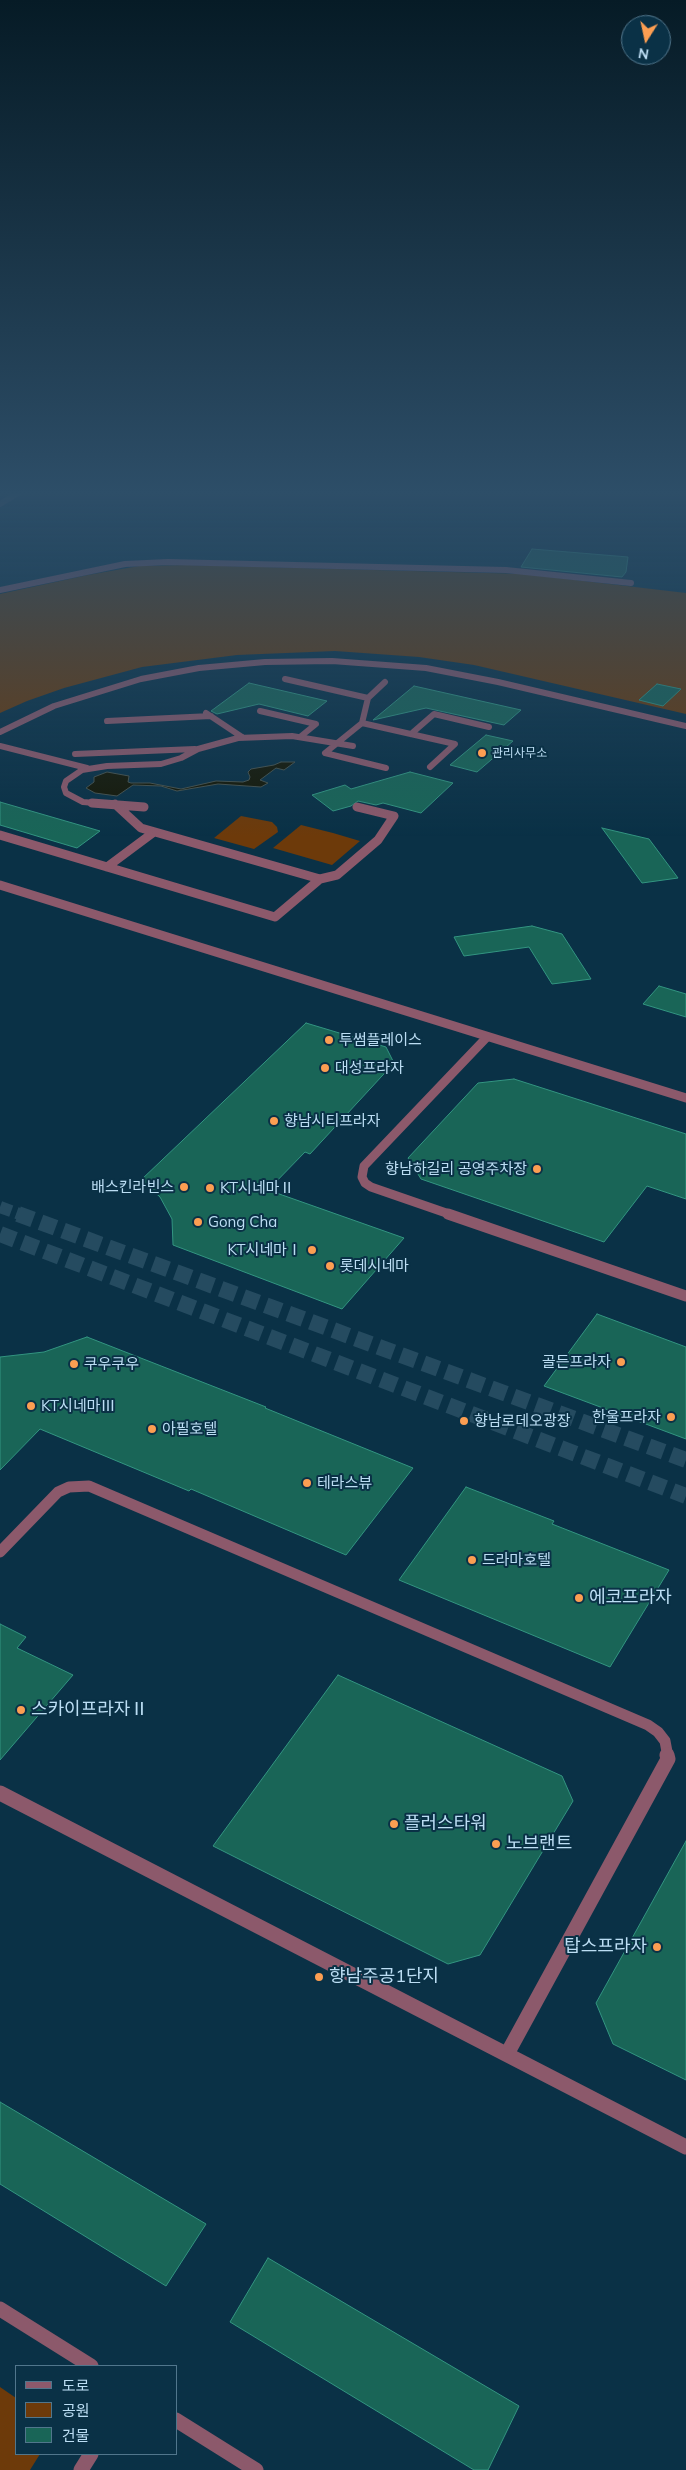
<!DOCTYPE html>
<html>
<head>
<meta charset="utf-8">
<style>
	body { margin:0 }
	#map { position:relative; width:686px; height:2470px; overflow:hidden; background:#0a3146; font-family:Mulish,"Noto Sans KR",sans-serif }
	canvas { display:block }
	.legend { position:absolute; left:15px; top:2365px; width:162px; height:90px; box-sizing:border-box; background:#0a3146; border:1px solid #51768c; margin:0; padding:6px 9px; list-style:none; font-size:15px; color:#bcdef4 }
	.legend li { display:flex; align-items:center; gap:10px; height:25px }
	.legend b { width:25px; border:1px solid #51768c }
	.north { position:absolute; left:621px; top:15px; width:50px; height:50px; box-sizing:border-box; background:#0a3146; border:1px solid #51768c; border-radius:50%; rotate:190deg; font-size:14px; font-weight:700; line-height:20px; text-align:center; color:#bcdef4 }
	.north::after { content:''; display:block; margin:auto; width:18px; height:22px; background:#fc9e52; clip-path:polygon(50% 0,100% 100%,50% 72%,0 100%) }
</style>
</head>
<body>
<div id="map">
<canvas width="686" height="2470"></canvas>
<ul class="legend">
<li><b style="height:6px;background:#8c596b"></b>도로</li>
<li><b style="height:14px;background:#6d3a0a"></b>공원</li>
<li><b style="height:14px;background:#196557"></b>건물</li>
</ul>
<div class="north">N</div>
</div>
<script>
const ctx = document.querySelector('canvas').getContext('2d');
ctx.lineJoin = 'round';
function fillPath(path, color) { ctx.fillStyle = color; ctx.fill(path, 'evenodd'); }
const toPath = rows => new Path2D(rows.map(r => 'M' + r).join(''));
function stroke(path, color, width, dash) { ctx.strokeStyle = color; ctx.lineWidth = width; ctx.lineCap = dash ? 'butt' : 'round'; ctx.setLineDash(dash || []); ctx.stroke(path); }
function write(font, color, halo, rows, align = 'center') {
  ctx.font = font + ' Mulish,"Noto Sans KR",sans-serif'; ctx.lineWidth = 4; ctx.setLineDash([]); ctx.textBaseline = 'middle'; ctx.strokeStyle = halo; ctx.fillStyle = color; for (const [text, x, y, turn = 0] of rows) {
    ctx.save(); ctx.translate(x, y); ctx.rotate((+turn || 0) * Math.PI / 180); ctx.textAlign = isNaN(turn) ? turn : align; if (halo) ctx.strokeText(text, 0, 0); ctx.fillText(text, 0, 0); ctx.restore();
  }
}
fillPath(toPath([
	[187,565,524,574,686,593,686,714,474,665,419,657,335,651,237,655,142,667,64,688,27,701,0,713,0,594,88,575,139,566],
	[241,816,272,822,277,827,278,832,254,849,214,838],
	[301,825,333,833,360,841,332,865,273,848],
	[0,2387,16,2398,16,2454,40,2454,30,2470,0,2470]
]), '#6d3a0a');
const water = toPath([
	[281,762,295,762,284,770,276,768,260,780,268,783,261,787,218,784,177,791,161,786,133,785,117,796,95,793,86,788,94,782,94,777,107,772,129,776,128,782,131,783,150,783,181,789,216,781,243,782,249,780,250,777,248,772,251,769,274,765,281,762]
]);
fillPath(water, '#151807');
stroke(water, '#47534e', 1);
const building = toPath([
	[532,549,628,557,626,572,622,577,521,567,532,549],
	[249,683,327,701,308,716,259,704,217,714,211,711,249,683],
	[657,684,681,689,663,706,639,700,657,684],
	[414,686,521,710,504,725,426,708,373,720,414,686],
	[486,735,513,741,477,772,450,765,486,735],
	[410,772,453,783,421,813,383,803,376,805,358,801,351,806,333,811,312,795,345,785,351,789,410,772],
	[0,802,100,831,77,848,0,825,0,802],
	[602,828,649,839,678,878,642,883,602,828],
	[532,926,562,934,591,979,552,984,529,947,464,956,454,937,532,926],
	[659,986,686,994,686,1017,643,1004,659,986],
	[306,1023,386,1047,394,1063,310,1154,305,1152,268,1190,404,1238,342,1309,173,1245,172,1219,160,1197,141,1180,306,1023],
	[514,1079,686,1134,686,1199,647,1186,604,1242,421,1179,408,1158,478,1083,514,1079],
	[597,1314,686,1347,686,1439,544,1386,597,1314],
	[87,1337,266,1407,265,1408,413,1468,346,1555,191,1489,189,1491,40,1429,0,1470,0,1357,44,1352,87,1337],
	[466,1487,554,1521,552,1524,669,1570,610,1667,399,1580,466,1487],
	[0,1624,26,1637,17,1648,73,1675,0,1760,0,1624],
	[338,1675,562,1776,573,1801,480,1955,448,1964,213,1846,338,1675],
	[686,1841,686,2080,613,2044,596,2003,686,1841],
	[0,2102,206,2224,166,2286,0,2184,0,2102],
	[268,2258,519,2406,488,2470,474,2470,230,2322,268,2258]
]);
fillPath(building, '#196557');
stroke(building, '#339581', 1);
stroke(toPath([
	[0,1207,22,1215]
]), '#254b60', 12, [12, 5.5]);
stroke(toPath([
	[18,1214,686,1460],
	[0,1234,686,1496]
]), '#254b60', 16, [16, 8]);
stroke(toPath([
	[0,590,125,564,168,562,506,570,631,583],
	[285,679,368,698,362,723,325,753,386,768],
	[368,698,385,682],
	[260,711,316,724,300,737],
	[206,713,242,737],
	[107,721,211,716],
	[362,723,455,744,430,767],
	[0,732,54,706,141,679,199,668,265,662,332,661,426,668,498,682,686,726],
	[411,734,434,714,489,727],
	[0,746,87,768],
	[75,754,195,749],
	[107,804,83,802,66,793,64,787,66,781,82,770,107,766,161,764,181,758,198,749,238,738,292,736,353,746]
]), '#8c596b', 6);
stroke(toPath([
	[92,803,144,807],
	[115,804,141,828,320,879],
	[0,835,275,917,320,879,337,875,378,840,394,816,357,807],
	[107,867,154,832],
	[452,1215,371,1187,365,1183,362,1177,364,1166,487,1037]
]), '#8c596b', 9);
stroke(toPath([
	[448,1214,686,1296],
	[0,1552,58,1492,69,1487,89,1486,648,1725,658,1732,665,1741,668,1757]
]), '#8c596b', 11);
stroke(toPath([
	[0,1793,686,2147],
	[507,2054,668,1759,667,1755],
	[0,2309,91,2366],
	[176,2420,256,2470],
	[81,2470,91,2454]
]), '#8c596b', 15);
stroke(toPath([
	[0,504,20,492]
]), '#8c596b', 6);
stroke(toPath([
	[0,885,686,1098]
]), '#8c596b', 9);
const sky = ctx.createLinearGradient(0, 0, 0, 837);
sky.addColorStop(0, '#061b26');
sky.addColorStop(0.59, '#2d4e68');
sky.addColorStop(1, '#2d4e6800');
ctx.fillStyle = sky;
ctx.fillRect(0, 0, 686, 837);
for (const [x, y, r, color] of [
	[482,753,5,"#fc9e52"],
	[329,1040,5,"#fc9e52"],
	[325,1068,5,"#fc9e52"],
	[274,1121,5,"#fc9e52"],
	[537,1169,5,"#fc9e52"],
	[184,1187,5,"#fc9e52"],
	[210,1188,5,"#fc9e52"],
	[198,1222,5,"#fc9e52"],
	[312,1250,5,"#fc9e52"],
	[330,1266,5,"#fc9e52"],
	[621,1362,5,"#fc9e52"],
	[74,1364,5,"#fc9e52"],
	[31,1406,5,"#fc9e52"],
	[671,1417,5,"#fc9e52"],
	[464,1421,5,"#fc9e52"],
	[152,1429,5,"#fc9e52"],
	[307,1483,5,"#fc9e52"],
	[472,1560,5,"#fc9e52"],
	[579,1598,5,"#fc9e52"],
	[21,1710,5,"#fc9e52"],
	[394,1824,5,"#fc9e52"],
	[496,1844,5,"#fc9e52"],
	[657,1947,5,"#fc9e52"],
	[319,1977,5,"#fc9e52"]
]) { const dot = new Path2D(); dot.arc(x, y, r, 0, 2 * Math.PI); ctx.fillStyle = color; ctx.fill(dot); stroke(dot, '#0a3146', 2); }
write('12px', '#bcdef4', '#0a3146', [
	["관리사무소",492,753]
], 'left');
write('15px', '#bcdef4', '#0a3146', [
	["투썸플레이스",339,1040],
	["대성프라자",335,1068],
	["향남시티프라자",284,1121],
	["향남하길리 공영주차장",527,1169,"right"],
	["배스킨라빈스",174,1187,"right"],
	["KT시네마Ⅱ",220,1188],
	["Gong Cha",208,1222],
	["KT시네마Ⅰ",302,1250,"right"],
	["롯데시네마",340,1266],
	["골든프라자",611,1362,"right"],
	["쿠우쿠우",84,1364],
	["KT시네마Ⅲ",41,1406],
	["한울프라자",661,1417,"right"],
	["향남로데오광장",474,1421],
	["아필호텔",162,1429],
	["테라스뷰",317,1483],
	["드라마호텔",482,1560]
], 'left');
write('18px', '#bcdef4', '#0a3146', [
	["에코프라자",589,1598],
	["스카이프라자Ⅱ",31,1710],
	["플러스타워",404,1824],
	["노브랜트",506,1844],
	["탑스프라자",647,1947,"right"],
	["향남주공1단지",329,1977]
], 'left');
</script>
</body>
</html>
